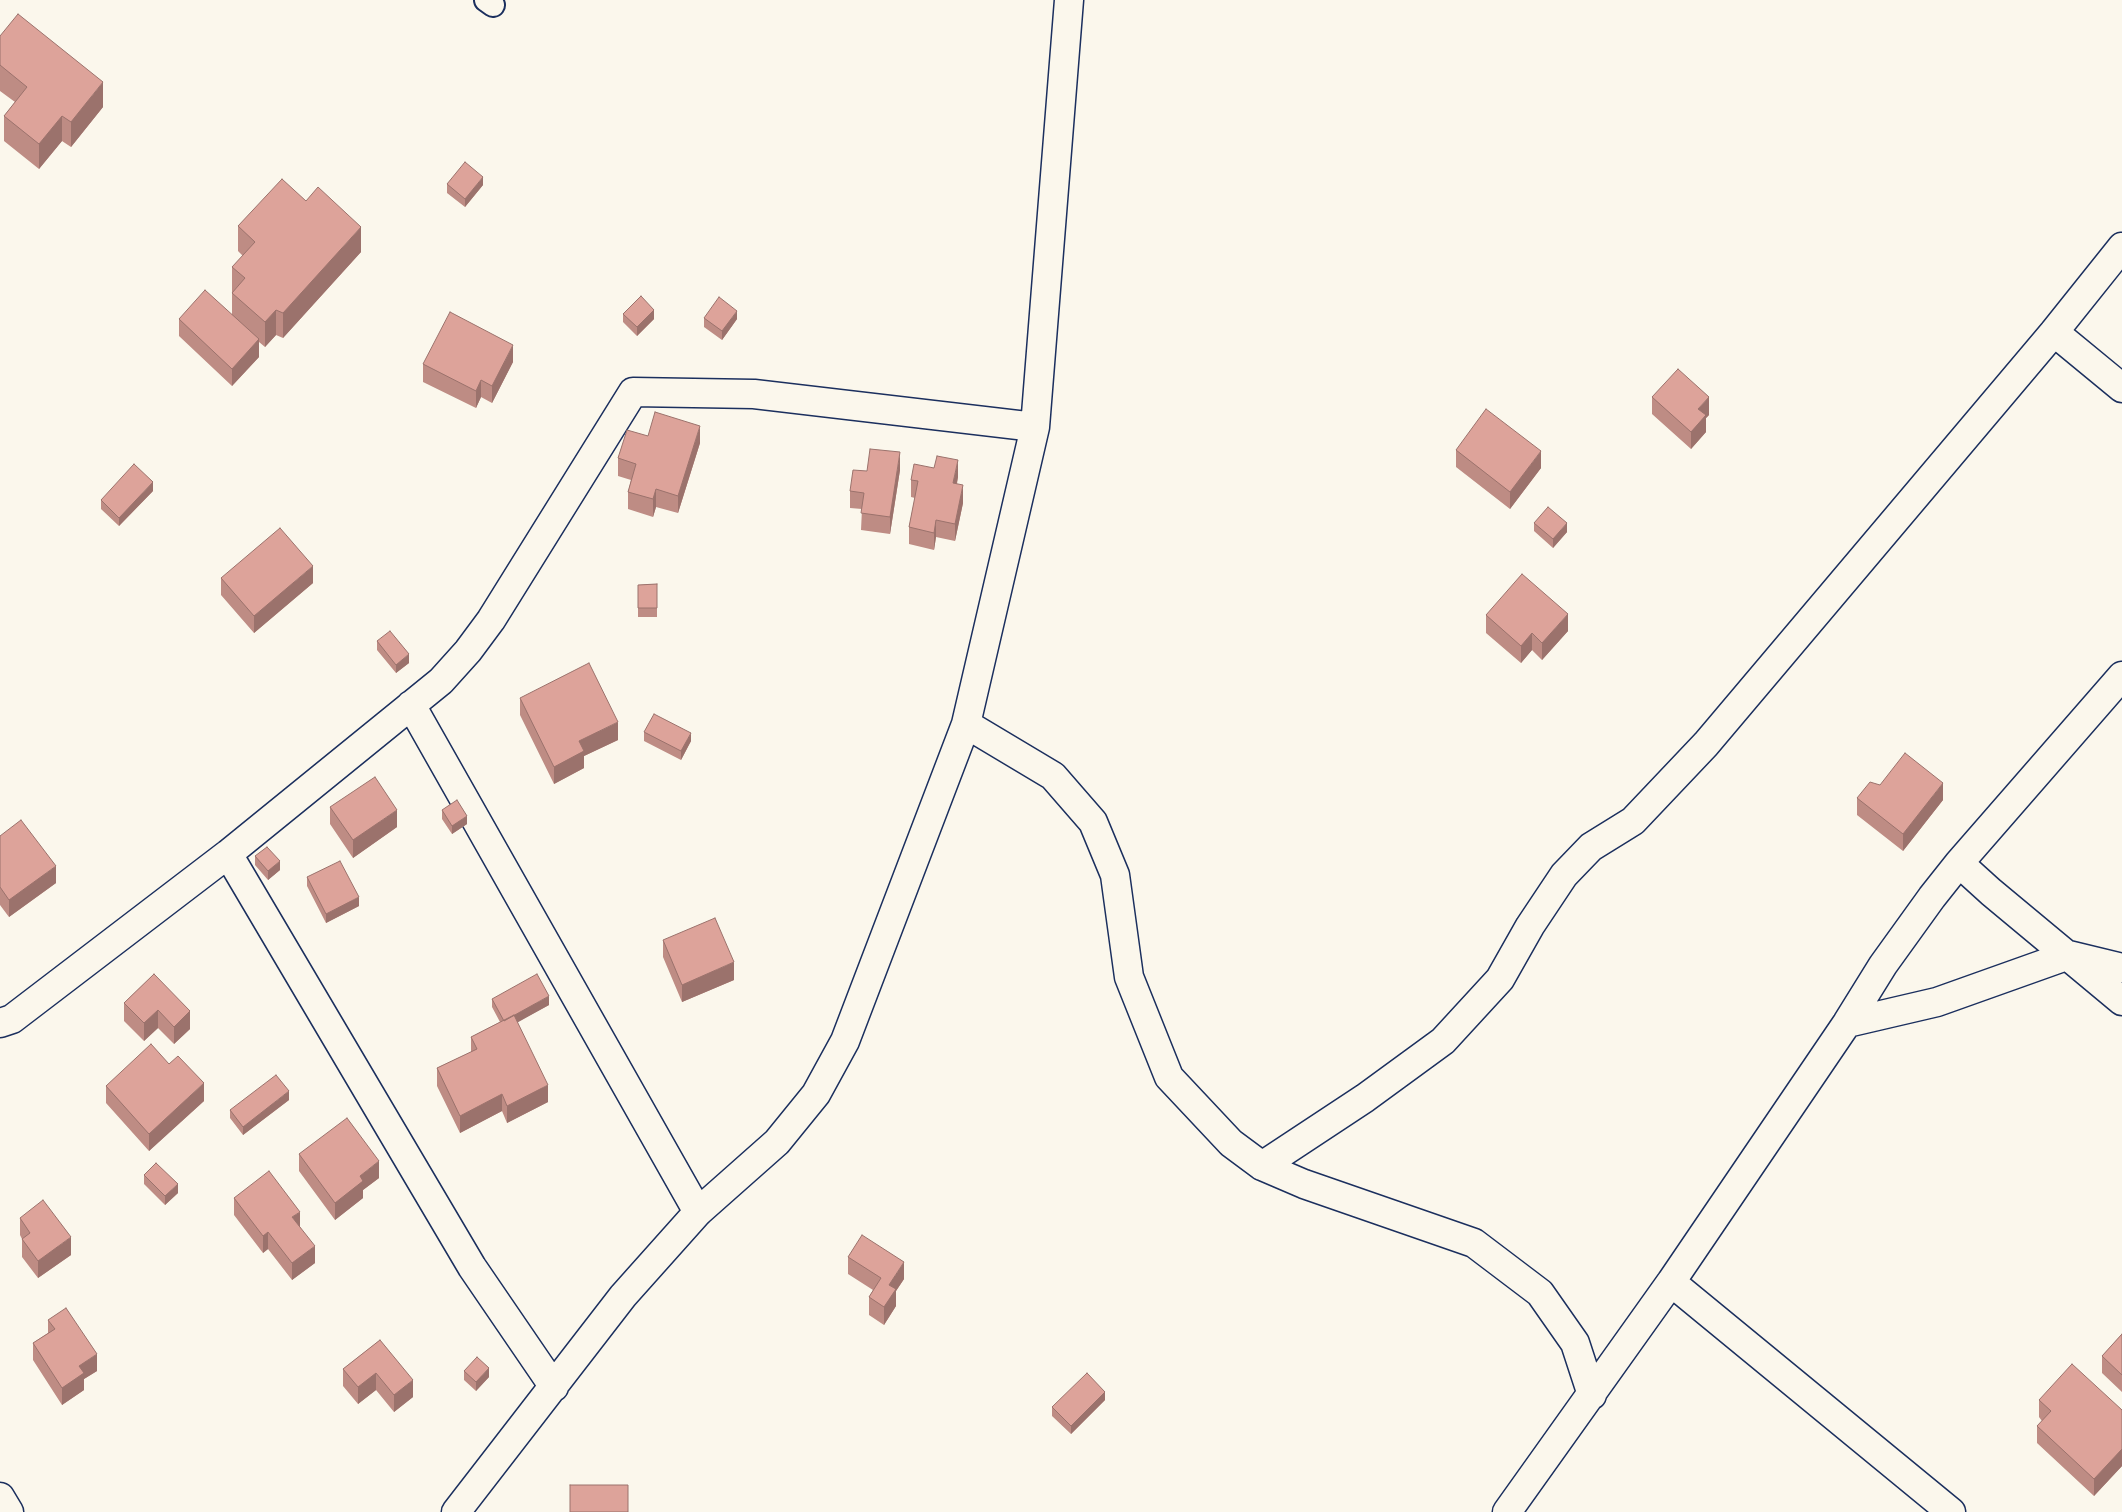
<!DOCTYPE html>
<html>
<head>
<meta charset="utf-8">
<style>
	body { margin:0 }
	canvas { display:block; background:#fbf7ec }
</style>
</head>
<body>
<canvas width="2122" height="1512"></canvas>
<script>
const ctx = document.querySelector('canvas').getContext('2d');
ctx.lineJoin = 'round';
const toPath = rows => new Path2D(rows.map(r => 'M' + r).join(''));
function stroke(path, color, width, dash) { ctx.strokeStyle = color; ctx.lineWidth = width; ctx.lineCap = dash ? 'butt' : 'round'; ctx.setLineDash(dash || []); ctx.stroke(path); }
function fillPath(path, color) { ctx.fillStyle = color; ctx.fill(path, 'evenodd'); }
const lane = toPath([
	[486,0,493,5]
]);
const street = toPath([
	[2054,332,2122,388],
	[411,705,698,1212],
	[966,724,1053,776,1093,822,1115,875,1129,977,1169,1077,1231,1143,1262,1166,1304,1184,1474,1243,1540,1293,1575,1343,1592,1395],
	[228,854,472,1267,554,1387],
	[1959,863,2122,676],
	[0,1023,12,1019,228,854,441,681,468,651,491,620,633,392,754,394,1035,427],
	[1847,1023,1937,1002,2069,955,2122,968],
	[1262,1166,1365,1098,1443,1041,1500,979,1530,926,1564,875,1591,847,1633,821,1706,744,2054,332,2122,247],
	[1671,1282,1951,1512],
	[0,1497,9,1512],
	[456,1512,623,1296,698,1212,777,1142,816,1094,845,1041,966,724,1035,427,1069,0],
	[1507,1512,1671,1282,1847,1023,1883,965,1932,897,1959,863,1991,892,2122,1001]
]);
stroke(lane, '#1b2f5e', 26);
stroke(street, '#1b2f5e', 31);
stroke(lane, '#fbf7ec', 22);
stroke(street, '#fbf7ec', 28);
fillPath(toPath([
	[0,36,103,107,71,147,62,141,39,169,4,141,4,116,15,102,0,91],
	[447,184,483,185,465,207,447,193],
	[238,226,361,252,283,338,276,335,265,347,259,342,259,357,232,386,179,336,179,319,232,314,232,267,243,256,238,251],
	[623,314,654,319,637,336,623,322],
	[704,318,737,319,722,340,704,327],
	[513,362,492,403,481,397,476,408,423,382,423,364],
	[1652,397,1709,415,1706,418,1706,432,1691,449,1652,414],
	[648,436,700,443,678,513,656,507,653,517,628,509,628,492,631,480,618,476,618,458],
	[1456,450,1541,468,1510,509,1456,467],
	[900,470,890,534,861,530,862,509,850,508,850,491,867,471],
	[958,477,957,484,963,503,955,541,936,537,934,550,909,544,909,527,915,498,911,497,911,480],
	[153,491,119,526,101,509,101,500],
	[1534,523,1567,532,1553,548,1534,531],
	[221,578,313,583,254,633,221,595],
	[657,584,657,617,638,617,638,585],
	[1486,615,1568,631,1542,660,1532,650,1521,663,1486,633],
	[377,641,409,663,396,673,377,650],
	[520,698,618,740,584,756,584,768,554,784,520,715],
	[644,732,691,741,681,760,644,741],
	[1880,785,1943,800,1903,851,1857,815,1857,798],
	[330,807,397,827,353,858,330,824],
	[442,810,467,824,452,834,442,819],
	[0,836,56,883,9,917,0,905],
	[255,856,280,870,268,880,255,865],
	[307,877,359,906,326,923,307,886],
	[663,940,734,980,682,1002,663,957],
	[154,974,190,1029,174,1044,158,1028,144,1041,124,1021,124,1003],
	[492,999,549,1005,517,1022,548,1102,507,1123,502,1111,460,1133,437,1086,437,1068,471,1052,471,1037,500,1022,492,1007],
	[106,1086,204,1101,149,1151,106,1103],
	[289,1100,243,1135,230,1118,230,1110],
	[299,1154,379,1178,363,1190,363,1198,335,1220,299,1171],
	[144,1175,178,1193,165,1205,144,1184],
	[234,1198,300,1227,315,1263,292,1280,268,1249,263,1253,234,1215],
	[20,1218,71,1255,38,1278,22,1257,22,1239,20,1235],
	[848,1257,904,1279,896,1291,896,1306,884,1325,869,1315,869,1297,873,1290,848,1274],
	[48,1320,97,1371,84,1379,84,1390,62,1405,33,1360,33,1343,48,1333],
	[2122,1334,2122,1392,2102,1373,2102,1356],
	[380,1340,413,1397,394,1412,376,1390,358,1404,343,1386,343,1369],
	[464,1371,489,1377,476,1391,464,1380],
	[1105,1400,1071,1434,1052,1416,1052,1407],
	[2039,1400,2122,1410,2122,1466,2094,1496,2037,1443,2037,1426,2042,1421,2039,1417]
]), '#be8c84');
fillPath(toPath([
	[103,82,103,107,71,147,71,122],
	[62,116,62,141,39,169,39,144],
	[483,177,483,185,465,207,465,199],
	[361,227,361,252,283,338,283,313],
	[276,310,276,335,265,347,265,322],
	[654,310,654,319,637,336,637,327],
	[737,311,737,319,722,340,722,331],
	[259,339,259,357,232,386,232,369],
	[513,345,513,362,492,403,492,386],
	[481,380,481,397,476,408,476,391],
	[1709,397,1709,415,1706,418,1706,432,1691,449,1691,432,1698,409],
	[700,426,700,443,678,513,678,496],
	[1541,451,1541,468,1510,509,1510,492],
	[900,452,900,470,890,534,890,517],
	[958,460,958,477,953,500,953,483],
	[153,482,153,491,119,526,119,518],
	[963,485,963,503,955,541,955,524],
	[656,489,656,507,653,517,653,499],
	[936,520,936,537,934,550,934,533],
	[1567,523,1567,532,1553,548,1553,539],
	[313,566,313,583,254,633,254,616],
	[1568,614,1568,631,1542,660,1542,643],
	[1532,633,1532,650,1521,663,1521,646],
	[409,654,409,663,396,673,396,665],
	[618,722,618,740,584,756,584,768,554,784,554,767,579,741],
	[691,733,691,741,681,760,681,751],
	[1943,783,1943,800,1903,851,1903,834],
	[397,810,397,827,353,858,353,840],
	[467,816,467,824,452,834,452,826],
	[280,861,280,870,268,880,268,871],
	[56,866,56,883,9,917,9,900],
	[359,897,359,906,326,923,326,914],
	[734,962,734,980,682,1002,682,985],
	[549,996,549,1005,504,1030,504,1021],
	[158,1010,158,1028,144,1041,144,1023],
	[190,1011,190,1029,174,1044,174,1027],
	[204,1083,204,1101,149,1151,149,1134],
	[548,1085,548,1102,507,1123,507,1106],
	[289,1091,289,1100,243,1135,243,1127],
	[502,1094,502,1111,460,1133,460,1116],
	[379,1161,379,1178,363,1190,363,1198,335,1220,335,1203,360,1176],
	[178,1184,178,1193,165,1205,165,1196],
	[300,1212,300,1229,292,1217],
	[268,1232,268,1249,263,1253,263,1236],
	[71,1237,71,1255,38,1278,38,1261],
	[315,1246,315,1263,292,1280,292,1263],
	[904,1262,904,1279,896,1291,896,1306,884,1325,884,1307,889,1285],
	[97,1354,97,1371,84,1379,84,1390,62,1405,62,1388,79,1366],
	[489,1368,489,1377,476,1391,476,1382],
	[376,1373,376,1390,358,1404,358,1387],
	[413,1380,413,1397,394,1412,394,1395],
	[1105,1392,1105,1400,1071,1434,1071,1426],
	[2122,1449,2122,1466,2094,1496,2094,1479]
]), '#9b726c');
const building = toPath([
	[18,14,103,82,71,122,62,116,39,144,4,116,27,87,0,65,0,36,18,14],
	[465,162,483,177,465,199,447,184,465,162],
	[282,179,306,201,318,187,361,227,283,313,276,310,265,322,232,293,245,278,232,267,255,242,238,226,282,179],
	[205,290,259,339,232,369,179,319,205,290],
	[641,296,654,310,637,327,623,314,641,296],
	[719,297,737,311,722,331,704,318,719,297],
	[450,312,513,345,492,386,481,380,476,391,423,364,450,312],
	[1678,369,1709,397,1698,409,1706,415,1691,432,1652,397,1678,369],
	[1486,409,1541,451,1510,492,1456,450,1486,409],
	[655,412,700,426,678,496,656,489,653,499,628,492,636,464,618,458,627,430,648,436,655,412],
	[870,449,900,452,890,517,861,513,864,493,850,491,853,470,867,471,870,449],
	[937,456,958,460,953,483,963,485,955,524,936,520,934,533,909,527,918,481,911,480,914,464,934,468,937,456],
	[134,464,153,482,119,518,101,500,134,464],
	[1548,507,1567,523,1553,539,1534,523,1548,507],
	[280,528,313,566,254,616,221,578,280,528],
	[1522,574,1568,614,1542,643,1532,633,1521,646,1486,615,1522,574],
	[657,584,657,608,638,608,638,585,657,584],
	[390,631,409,654,396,665,377,641,390,631],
	[589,663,618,722,579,741,584,751,554,767,520,698,589,663],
	[654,714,691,733,681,751,644,732,654,714],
	[1905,753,1943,783,1903,834,1857,798,1870,782,1880,785,1905,753],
	[375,777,397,810,353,840,330,807,375,777],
	[457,800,467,816,452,826,442,810,457,800],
	[21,820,56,866,9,900,0,887,0,836,21,820],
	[267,847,280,861,268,871,255,856,267,847],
	[340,861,359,897,326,914,307,877,340,861],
	[715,918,734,962,682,985,663,940,715,918],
	[154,974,190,1011,174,1027,158,1010,144,1023,124,1003,154,974],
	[537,974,549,996,504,1021,492,999,537,974],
	[514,1015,548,1085,507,1106,502,1094,460,1116,437,1068,477,1049,471,1037,514,1015],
	[151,1044,169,1064,178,1056,204,1083,149,1134,106,1086,151,1044],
	[276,1075,289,1091,243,1127,230,1110,276,1075],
	[347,1118,379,1161,360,1176,363,1181,335,1203,299,1154,347,1118],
	[156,1163,178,1184,165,1196,144,1175,156,1163],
	[269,1171,300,1212,292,1217,315,1246,292,1263,268,1232,263,1236,234,1198,269,1171],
	[43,1200,71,1237,38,1261,22,1239,30,1233,20,1218,43,1200],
	[862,1235,904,1262,889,1285,896,1289,884,1307,869,1297,881,1278,848,1257,862,1235],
	[66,1308,97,1354,79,1366,84,1373,62,1388,33,1343,55,1329,48,1320,66,1308],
	[2122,1334,2122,1375,2102,1356,2122,1334],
	[380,1340,413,1380,394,1395,376,1373,358,1387,343,1369,380,1340],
	[477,1357,489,1368,476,1382,464,1371,477,1357],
	[2072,1364,2122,1410,2122,1449,2094,1479,2037,1426,2051,1411,2039,1400,2072,1364],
	[1087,1373,1105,1392,1071,1426,1052,1407,1087,1373],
	[570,1485,628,1485,628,1512,570,1512,570,1485]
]);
fillPath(building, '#dda39a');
stroke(building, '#9b726c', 1);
</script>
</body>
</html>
